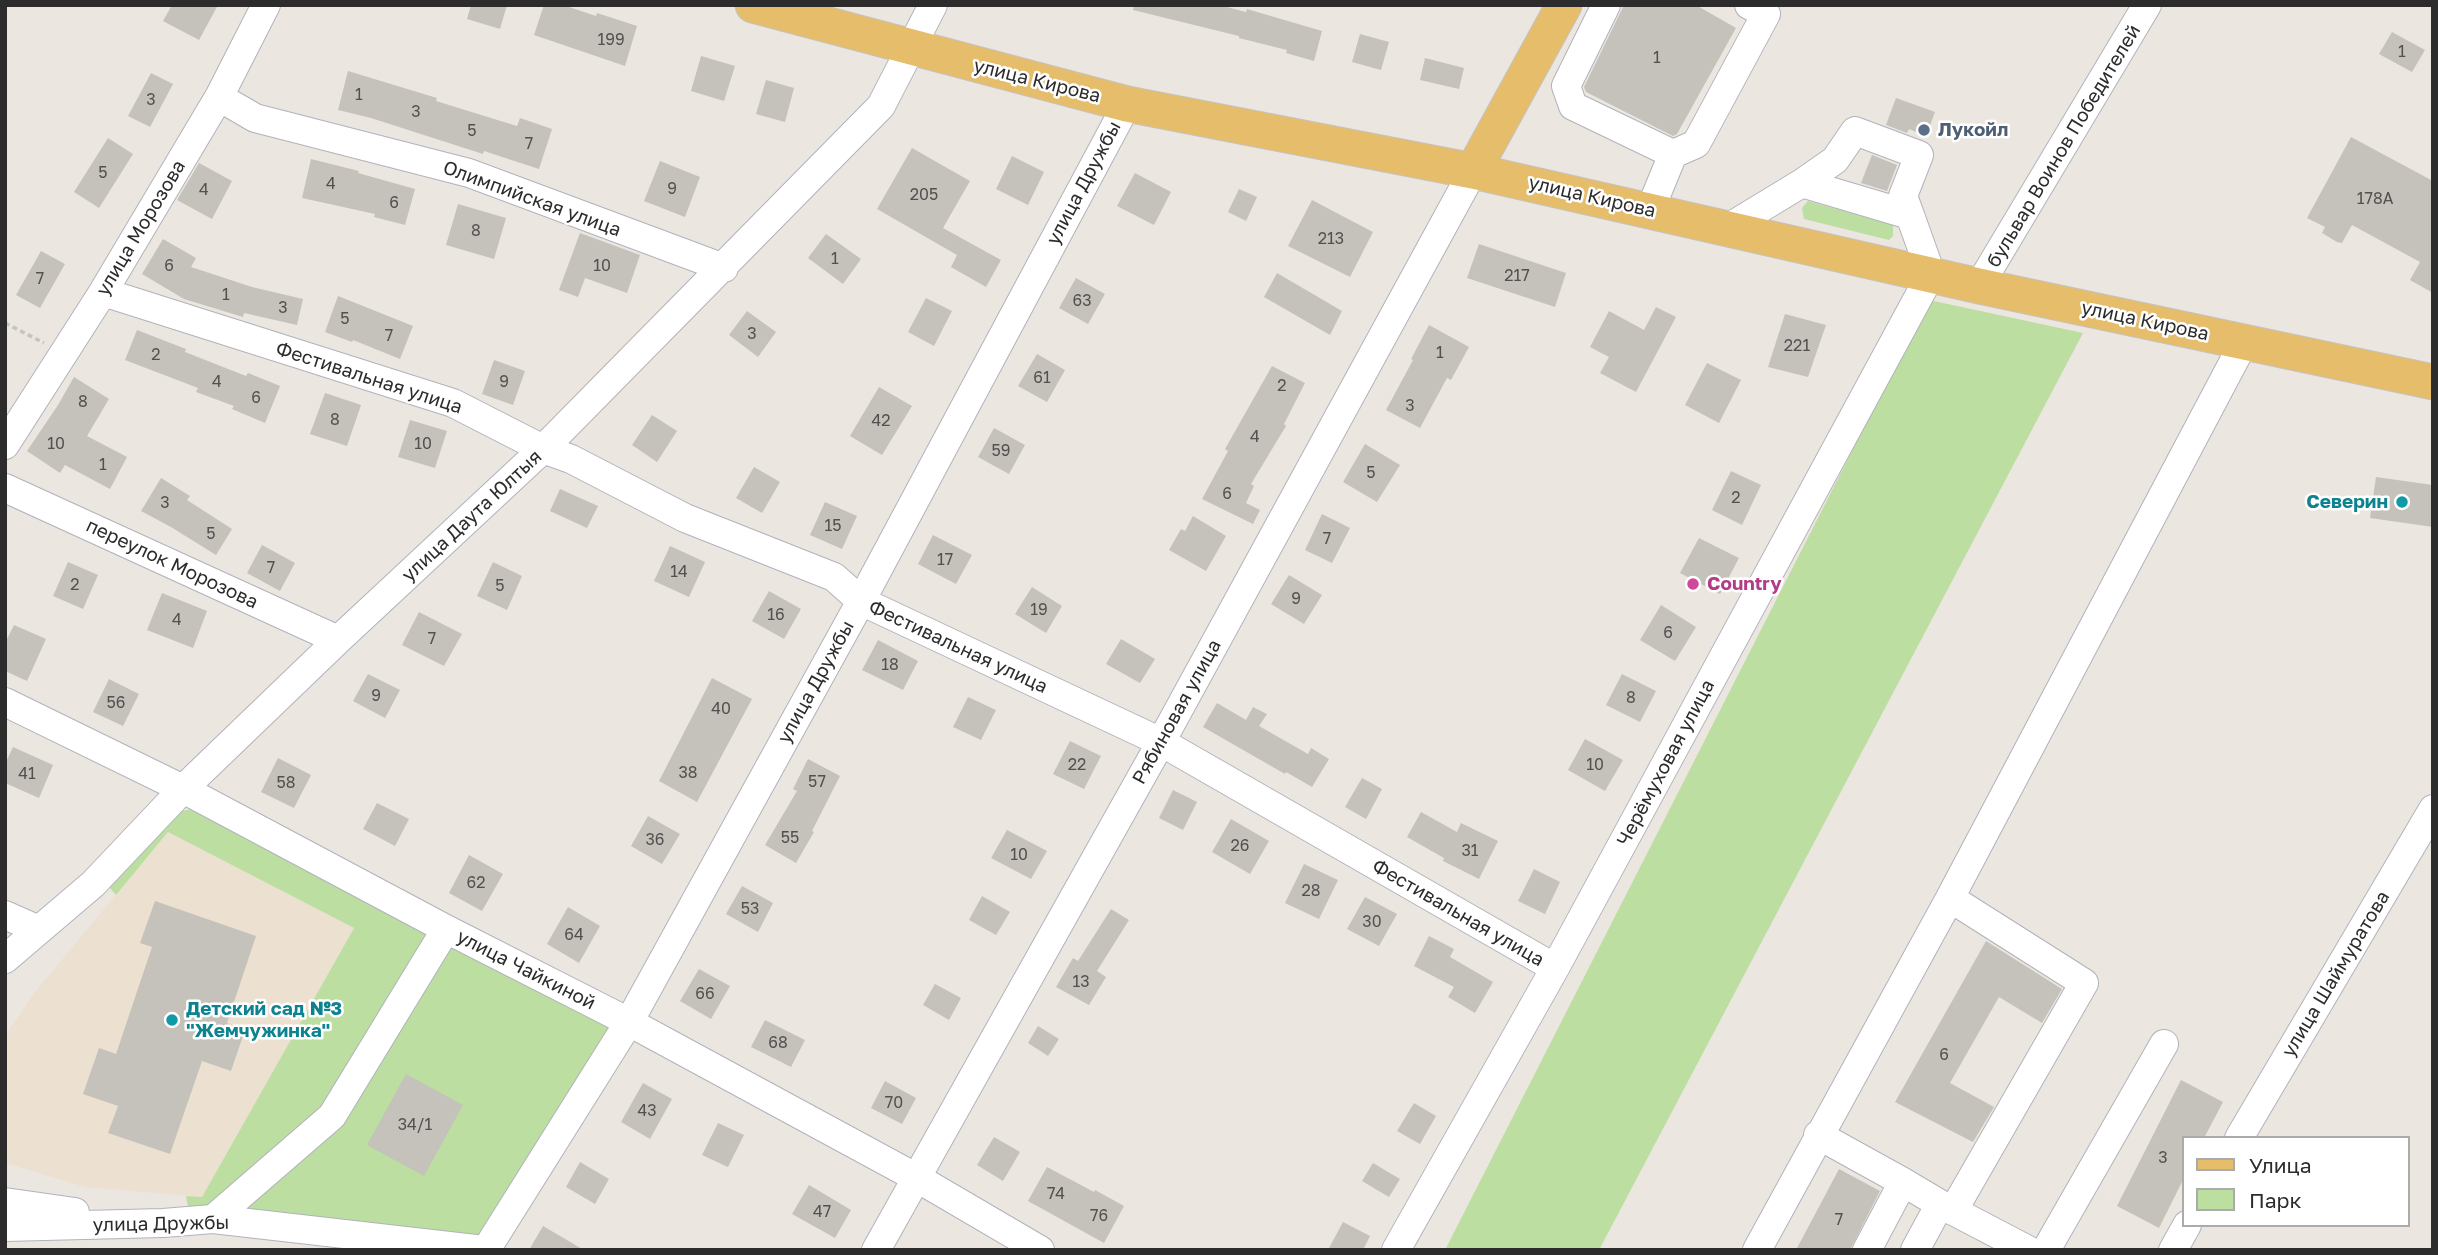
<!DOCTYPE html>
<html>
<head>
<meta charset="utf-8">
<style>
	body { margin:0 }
	#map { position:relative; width:2438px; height:1255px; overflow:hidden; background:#ece6e0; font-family:"Golos Text",sans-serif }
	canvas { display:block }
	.frame { position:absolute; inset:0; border:7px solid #2c2c2c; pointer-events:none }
	.legend { position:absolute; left:2182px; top:1136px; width:228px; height:91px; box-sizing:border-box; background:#fff; border:2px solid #ababab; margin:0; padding:9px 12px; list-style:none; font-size:21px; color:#2c2c2c }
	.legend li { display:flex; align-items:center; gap:14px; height:35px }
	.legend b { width:35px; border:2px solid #ababab }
</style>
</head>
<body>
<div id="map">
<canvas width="2438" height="1255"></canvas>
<div class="frame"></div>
<ul class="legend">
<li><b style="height:9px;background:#e5bd6b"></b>Улица</li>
<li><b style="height:19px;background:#bcdea1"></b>Парк</li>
</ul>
</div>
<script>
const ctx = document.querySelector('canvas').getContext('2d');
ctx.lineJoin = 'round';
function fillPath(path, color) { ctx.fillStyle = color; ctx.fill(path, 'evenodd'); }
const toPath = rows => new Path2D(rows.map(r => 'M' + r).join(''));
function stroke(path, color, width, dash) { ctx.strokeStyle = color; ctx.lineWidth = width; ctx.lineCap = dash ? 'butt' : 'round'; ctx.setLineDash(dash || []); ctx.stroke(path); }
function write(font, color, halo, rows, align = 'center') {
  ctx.font = font + ' "Golos Text",sans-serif'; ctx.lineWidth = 5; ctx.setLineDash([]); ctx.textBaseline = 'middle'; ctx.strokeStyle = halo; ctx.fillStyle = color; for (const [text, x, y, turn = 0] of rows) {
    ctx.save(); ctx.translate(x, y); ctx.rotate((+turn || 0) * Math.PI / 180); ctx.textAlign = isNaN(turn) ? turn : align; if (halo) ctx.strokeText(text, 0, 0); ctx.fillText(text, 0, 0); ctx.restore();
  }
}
fillPath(toPath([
	[168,832,354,928,202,1197,85,1187,5,1163,5,1036,34,993]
]), '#ece1d1');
fillPath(toPath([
	[1808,201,1893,225,1893,236,1889,240,1804,219,1802,208],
	[1929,300,2083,333,1599,1250,1445,1250],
	[193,809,614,1030,486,1236,201,1220,188,1207,186,1196,202,1197,354,928,168,832,116,895,109,887,175,812]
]), '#bcdea1');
fillPath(toPath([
	[172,5,218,5,199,40,163,21],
	[471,5,507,5,500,29,467,19],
	[544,5,563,5,596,16,597,13,637,26,625,66,534,35],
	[1134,5,1219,5,1246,12,1247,9,1322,31,1314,61,1286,53,1287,50,1239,38,1239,36,1133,10],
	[1624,5,1696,5,1736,28,1677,134,1673,136,1586,92,1584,87],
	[2392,32,2425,50,2412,72,2379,54],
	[1360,34,1389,42,1381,70,1352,62],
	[701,56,735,66,724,101,691,91],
	[1425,58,1464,68,1459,89,1420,80],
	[348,71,437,98,436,101,517,126,520,118,552,129,539,169,484,151,483,154,371,118,338,110],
	[151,73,173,84,150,127,128,116],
	[766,80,794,88,785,122,756,114],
	[1896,98,1935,112,1926,136,1909,129,1907,133,1886,125],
	[2351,137,2433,181,2433,293,2410,280,2420,262,2352,225,2342,243,2337,242,2322,233,2325,227,2307,218],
	[108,138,133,154,99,208,74,192],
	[912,148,970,181,943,228,1001,260,986,287,951,267,957,255,877,209],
	[1872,155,1897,165,1887,191,1861,183],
	[1012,156,1044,172,1028,205,996,189],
	[311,159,359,171,358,173,415,189,405,225,374,217,375,214,302,198],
	[660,161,700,177,685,217,644,201],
	[199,163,232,181,212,219,177,200],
	[1135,173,1171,192,1154,225,1117,206],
	[1239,189,1257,197,1246,221,1228,212],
	[1312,200,1373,232,1350,277,1288,246],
	[458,204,506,218,494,259,446,245],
	[580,233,640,255,627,293,585,278,578,297,559,290],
	[826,234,861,259,843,284,808,258],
	[163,239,196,258,191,267,252,287,303,299,297,325,244,313,243,317,184,299,142,274],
	[1479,244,1566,273,1555,307,1467,278],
	[41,251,65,264,40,308,16,295],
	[1277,273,1342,311,1330,335,1264,297],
	[1076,278,1105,294,1088,324,1059,308],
	[338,296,413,326,400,359,353,340,352,342,325,332],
	[926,298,952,311,934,346,908,332],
	[1656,307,1676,317,1636,392,1600,373,1609,357,1590,347,1609,311,1644,330],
	[747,311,776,332,758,357,729,335],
	[1785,314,1826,325,1808,377,1768,367],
	[1429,325,1469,347,1451,380,1447,378,1420,428,1386,410,1413,360,1411,359],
	[137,330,186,349,185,352,246,376,248,373,280,386,265,423,232,409,234,406,196,392,198,388,125,360],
	[1037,354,1065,370,1047,402,1018,386],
	[494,360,525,371,513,405,482,394],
	[1707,363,1741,380,1719,423,1685,405],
	[1272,366,1305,383,1284,424,1286,426,1251,484,1254,486,1246,503,1260,510,1253,524,1202,499,1228,451,1225,449],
	[74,377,109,399,87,436,127,457,110,489,65,465,60,473,27,451,58,405],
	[879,387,912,406,882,455,850,436],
	[325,393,361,405,347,446,310,434],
	[652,415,677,431,657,462,632,445],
	[410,420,447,431,435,468,398,457],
	[994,428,1025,445,1009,474,978,457],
	[1365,444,1400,465,1377,502,1343,482],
	[754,467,780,482,762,513,736,498],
	[1731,471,1761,485,1742,525,1712,510],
	[2376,477,2433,485,2433,527,2370,518],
	[161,478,190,496,187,500,232,529,216,555,171,527,141,511],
	[560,489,598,506,587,528,550,511],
	[825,502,857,516,842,549,810,535],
	[1322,514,1350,528,1332,563,1305,550],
	[1193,516,1226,536,1206,571,1169,550,1181,529,1185,531],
	[933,535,972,555,956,584,918,564],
	[1699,538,1739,558,1720,594,1680,573],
	[262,545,295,563,280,591,247,573],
	[670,546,705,562,689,597,654,581],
	[68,562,98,575,83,609,53,596],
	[493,562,522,576,507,610,477,596],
	[1289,575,1322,595,1304,624,1271,604],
	[1032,587,1062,606,1046,633,1015,614],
	[769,591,801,609,784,639,752,621],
	[162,593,207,611,193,648,147,630],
	[1661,605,1696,627,1675,661,1640,640],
	[419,612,462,634,444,666,402,645],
	[14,625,46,639,27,681,5,671,5,643],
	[1121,639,1155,659,1140,683,1106,664],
	[878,640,918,661,903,690,862,670],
	[368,674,400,690,385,718,353,701],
	[1622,674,1656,691,1640,722,1606,705],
	[712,678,752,699,697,802,659,781],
	[109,679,139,694,123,726,93,712],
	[968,697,996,710,981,740,953,727],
	[1217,703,1246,720,1253,707,1267,714,1259,726,1308,754,1311,748,1329,759,1312,787,1286,772,1285,774,1203,727],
	[1585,739,1623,760,1605,791,1568,770],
	[1070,741,1101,756,1084,789,1053,774],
	[13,747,53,765,39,798,5,783,5,764],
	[278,758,311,775,294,808,261,792],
	[808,759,840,776,812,831,814,832,796,863,765,845,797,791,793,789],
	[1362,778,1382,789,1366,819,1345,807],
	[1173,790,1197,802,1183,830,1159,818],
	[377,803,409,819,395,846,363,829],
	[1421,812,1457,832,1461,823,1498,841,1479,879,1443,861,1444,858,1407,837],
	[648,816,680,834,662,864,631,846],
	[1231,819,1269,841,1250,874,1212,852],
	[1007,830,1047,851,1031,879,991,858],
	[469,855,503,874,482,911,449,893],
	[1304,864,1338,880,1319,919,1285,903],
	[1534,869,1560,882,1545,914,1518,901],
	[742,886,773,903,758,932,726,914],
	[982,896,1010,912,996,935,969,920],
	[1365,897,1397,914,1379,946,1347,929],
	[155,901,256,936,227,1023,245,1030,231,1071,202,1061,170,1154,108,1133,118,1106,83,1094,99,1048,116,1054,152,947,140,943],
	[568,907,600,926,579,963,547,944],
	[1111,909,1129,920,1097,971,1106,977,1089,1005,1056,987,1073,958,1078,961],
	[1429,936,1454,949,1450,957,1493,982,1475,1013,1448,997,1454,987,1414,966],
	[1986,941,2062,989,2042,1023,1999,997,1950,1083,1994,1107,1973,1142,1895,1102],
	[699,969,730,986,711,1019,680,1001],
	[935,984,961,998,949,1020,923,1005],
	[765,1020,805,1040,791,1067,751,1047],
	[1038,1026,1059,1039,1048,1056,1028,1043],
	[406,1074,463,1105,424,1176,367,1145],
	[2181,1080,2223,1102,2204,1138,2184,1138,2184,1178,2159,1228,2117,1206],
	[885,1081,916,1098,902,1124,871,1108],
	[643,1083,672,1099,650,1139,621,1122],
	[1414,1103,1436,1116,1420,1144,1397,1131],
	[718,1123,744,1135,728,1167,702,1155],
	[994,1137,1020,1152,1003,1181,977,1165],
	[580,1162,609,1179,595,1204,566,1187],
	[1373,1163,1400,1179,1389,1197,1362,1181],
	[1047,1167,1094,1192,1095,1190,1124,1206,1104,1243,1028,1201],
	[1839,1169,1880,1191,1850,1250,1796,1250],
	[809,1185,851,1210,835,1238,792,1214],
	[1343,1222,1370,1236,1363,1250,1328,1250],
	[543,1226,584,1250,529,1250]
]), '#c5c1bb');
const minor = toPath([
	[1606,5,1566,86,1573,106,1673,154,1650,210],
	[219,97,255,118,469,173,724,268],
	[1673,154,1696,144,1766,14,1749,5],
	[1802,183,1835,160,1855,131,1919,155,1903,196,1910,215],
	[1979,286,2147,5],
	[103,292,453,403,543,449,571,459,685,518,834,577,861,601,1161,742,1555,968],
	[5,445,103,292,219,97,266,5],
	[5,488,338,640],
	[5,702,183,789,446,929,629,1022,917,1178,1040,1250],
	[1950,898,2084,983,1953,1211],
	[5,915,39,930],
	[5,959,93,884,183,789,338,640,543,449,881,106,933,5],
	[1818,1135,1903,1182,1867,1250],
	[2239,1138,2433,809],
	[1903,1182,1940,1204,1915,1250],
	[5,1202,75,1212],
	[1940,1204,2028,1250],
	[213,1219,332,1116,446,929],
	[5,1227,163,1223,213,1219,484,1250],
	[486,1250,629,1022,861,601,1127,104],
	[876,1250,1161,742,1473,171],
	[1396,1250,1555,968,1931,274,1910,215,1802,183,1728,228],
	[1757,1250,1950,898,2244,342],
	[2046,1250,2164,1044],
	[2173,1250,2187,1225]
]);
const major = toPath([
	[753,5,1127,104,1473,171,1979,286,2433,382],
	[1473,171,1564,5]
]);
stroke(minor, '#b0b3bb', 30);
stroke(major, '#c4c4c4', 37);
stroke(toPath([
	[5,323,44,343]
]), '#c4c4c4', 3.5, [5, 3.5]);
stroke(minor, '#fff', 28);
stroke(major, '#e5bd6b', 35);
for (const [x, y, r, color] of [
	[1924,130,7,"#5c6f8a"],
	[2402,502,7,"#0f9aa8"],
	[1693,584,7,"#d1479c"],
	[172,1020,7,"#0f9aa8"]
]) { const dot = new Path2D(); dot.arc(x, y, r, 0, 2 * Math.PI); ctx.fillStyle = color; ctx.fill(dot); stroke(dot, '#fff', 2.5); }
write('16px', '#525150', null, [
	["199",611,40],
	["1",2402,52],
	["1",1657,58],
	["1",359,95],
	["3",151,100],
	["3",416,112],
	["5",472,131],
	["7",529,144],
	["5",103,173],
	["4",331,184],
	["9",672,189],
	["4",204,190],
	["205",924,195],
	["178А",2375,199],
	["6",394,203],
	["8",476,231],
	["213",1331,239],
	["1",835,259],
	["6",169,266],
	["10",602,266],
	["217",1517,276],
	["7",40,279],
	["1",226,295],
	["63",1082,301],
	["3",283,308],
	["5",345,319],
	["3",752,334],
	["7",389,336],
	["221",1797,346],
	["1",1440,353],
	["2",156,355],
	["61",1042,378],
	["4",217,382],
	["9",504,382],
	["2",1282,386],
	["6",256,398],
	["8",83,402],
	["3",1410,406],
	["8",335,420],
	["42",881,421],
	["4",1255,437],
	["10",56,444],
	["10",423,444],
	["59",1001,451],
	["1",103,465],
	["5",1371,473],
	["6",1227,494],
	["2",1736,498],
	["3",165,503],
	["15",833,526],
	["5",211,534],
	["7",1327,539],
	["17",945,560],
	["7",271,568],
	["14",679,572],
	["2",75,585],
	["5",500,586],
	["9",1296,599],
	["19",1039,610],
	["16",776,615],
	["4",177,620],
	["6",1668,633],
	["7",432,639],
	["18",890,665],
	["9",376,696],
	["8",1631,698],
	["56",116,703],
	["40",721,709],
	["22",1077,765],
	["10",1595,765],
	["38",688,773],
	["41",27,774],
	["57",817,782],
	["58",286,783],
	["55",790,838],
	["36",655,840],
	["26",1240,846],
	["31",1470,851],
	["10",1019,855],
	["62",476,883],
	["28",1311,891],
	["53",750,909],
	["30",1372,922],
	["64",574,935],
	["13",1081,982],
	["66",705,994],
	["68",778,1043],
	["6",1944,1055],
	["70",894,1103],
	["43",647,1111],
	["34/1",415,1125],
	["3",2163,1158],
	["74",1056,1194],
	["47",822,1212],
	["76",1099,1216],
	["7",1839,1220]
]);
write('19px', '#2c2c2c', '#fff', [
	["улица Кирова",1037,81,14],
	["бульвар Воинов Победителей",2064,146,-59],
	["улица Дружбы",1084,183,-62],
	["улица Кирова",1592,197,13],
	["Олимпийская улица",532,199,20],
	["улица Морозова",141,228,-59],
	["улица Кирова",2145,321,12],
	["Фестивальная улица",369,378,18],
	["улица Даута Юлтыя",472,516,-43],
	["переулок Морозова",172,564,25],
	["Фестивальная улица",958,647,25],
	["улица Дружбы",816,682,-61],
	["Рябиновая улица",1177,712,-61],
	["Черёмуховая улица",1666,763,-62],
	["Фестивальная улица",1458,913,30],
	["улица Чайкиной",526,970,27],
	["улица Шаймуратова",2336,974,-59],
	["улица Дружбы",161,1224,-1]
]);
write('bold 19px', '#4e5e75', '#fff', [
	["Лукойл",1938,130]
], 'left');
write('bold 19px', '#0d838f', '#fff', [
	["Северин",2388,502],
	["Детский сад №3",186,1009,"left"],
	["\"Жемчужинка\"",186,1031,"left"]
], 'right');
write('bold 19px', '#b23c85', '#fff', [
	["Country",1707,584]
], 'left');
</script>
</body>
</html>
